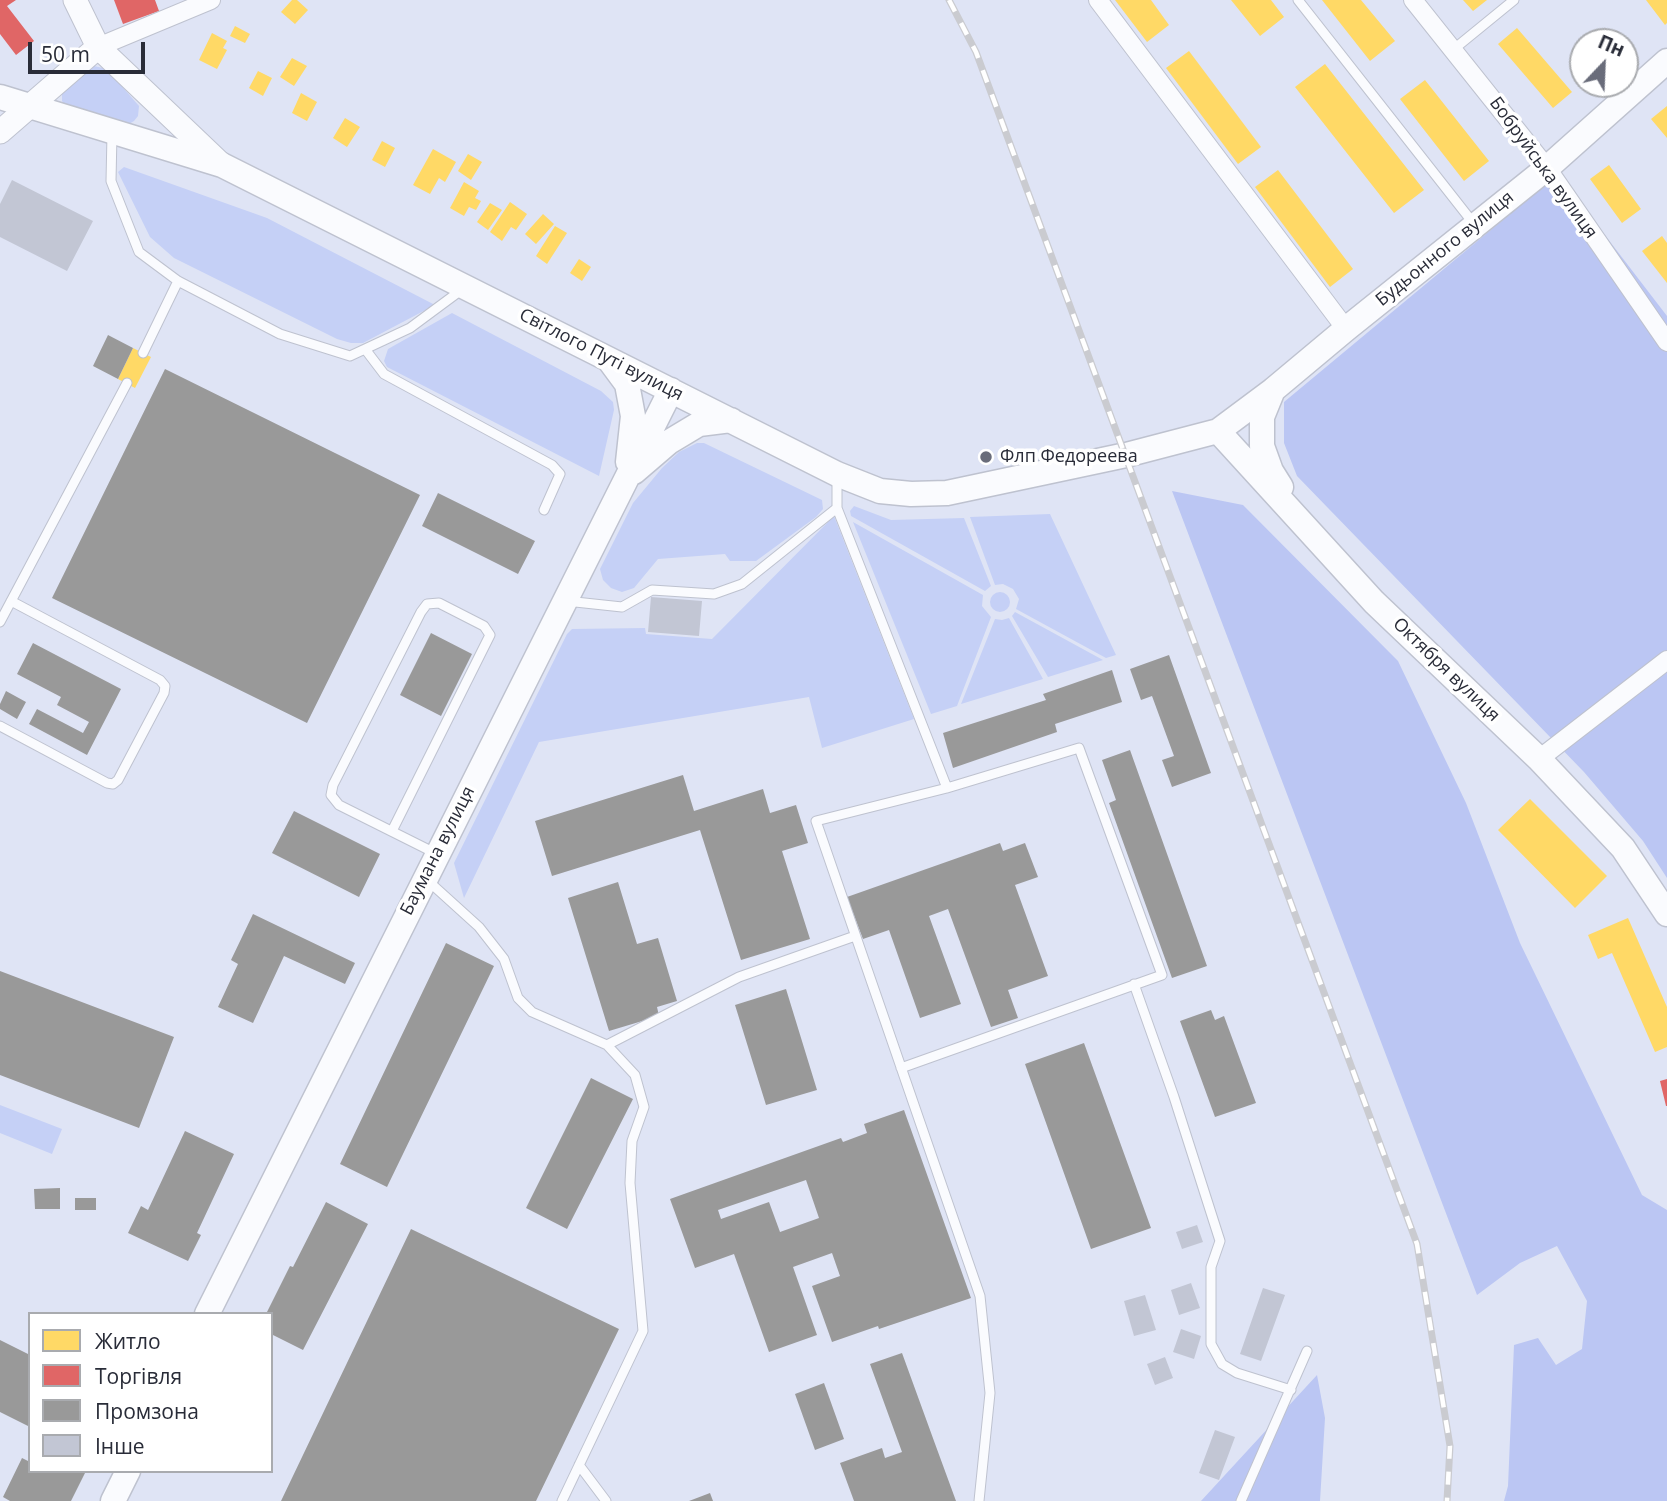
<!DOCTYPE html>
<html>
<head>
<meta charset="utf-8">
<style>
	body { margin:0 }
	#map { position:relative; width:1667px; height:1501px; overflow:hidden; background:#dfe4f5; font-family:"Open Sans",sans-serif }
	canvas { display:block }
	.legend { position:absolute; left:28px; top:1312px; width:245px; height:161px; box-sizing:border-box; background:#fff; border:2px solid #a9abaf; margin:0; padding:9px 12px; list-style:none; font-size:21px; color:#292c38 }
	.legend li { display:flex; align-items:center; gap:14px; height:35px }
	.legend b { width:35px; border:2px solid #a9abaf }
	.north { position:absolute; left:1569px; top:28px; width:70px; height:70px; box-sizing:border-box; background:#fff; border:2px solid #a9abaf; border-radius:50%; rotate:23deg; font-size:19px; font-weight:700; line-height:28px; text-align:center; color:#292c38 }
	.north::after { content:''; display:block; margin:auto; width:24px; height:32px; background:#696c7a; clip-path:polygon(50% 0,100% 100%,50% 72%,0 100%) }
	.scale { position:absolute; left:28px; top:42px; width:117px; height:32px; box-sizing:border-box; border:4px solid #292c38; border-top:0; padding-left:9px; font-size:21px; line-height:24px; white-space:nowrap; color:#292c38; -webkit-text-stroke:5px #fff; paint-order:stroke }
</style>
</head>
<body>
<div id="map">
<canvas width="1667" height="1501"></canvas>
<ul class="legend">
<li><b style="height:19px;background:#ffd966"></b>Житло</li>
<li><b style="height:19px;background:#e06666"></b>Торгівля</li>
<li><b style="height:19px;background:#999"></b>Промзона</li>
<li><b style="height:19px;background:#c2c6d4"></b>Інше</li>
</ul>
<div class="north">Пн</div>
<div class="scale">50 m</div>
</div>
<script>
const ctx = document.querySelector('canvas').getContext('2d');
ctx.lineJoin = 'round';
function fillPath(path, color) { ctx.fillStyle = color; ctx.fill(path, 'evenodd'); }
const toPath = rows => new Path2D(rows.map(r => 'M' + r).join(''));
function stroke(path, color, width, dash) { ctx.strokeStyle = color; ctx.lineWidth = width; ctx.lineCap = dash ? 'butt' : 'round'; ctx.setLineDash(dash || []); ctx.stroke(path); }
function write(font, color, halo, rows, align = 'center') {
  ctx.font = font + ' "Open Sans",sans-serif'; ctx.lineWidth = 7; ctx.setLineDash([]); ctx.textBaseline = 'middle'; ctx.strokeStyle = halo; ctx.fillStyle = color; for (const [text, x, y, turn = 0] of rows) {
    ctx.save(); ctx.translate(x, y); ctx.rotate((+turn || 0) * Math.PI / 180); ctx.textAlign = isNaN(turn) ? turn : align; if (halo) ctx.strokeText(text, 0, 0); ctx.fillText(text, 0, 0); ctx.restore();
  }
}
fillPath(toPath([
	[94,66,107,69,139,106,138,116,134,121,129,124,64,104,62,101,62,93],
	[124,167,267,218,435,305,363,343,351,343,337,339,174,258,150,237,118,172],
	[452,313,601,391,613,402,614,410,599,476,387,367,384,361,388,349],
	[697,443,704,443,822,500,823,509,816,517,756,561,730,561,725,554,658,559,634,588,622,592,611,588,603,580,600,569,633,503,662,468,679,452],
	[854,506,891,520,964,518,991,586,985,591,851,516,850,511],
	[1050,514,1116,655,1106,658,1016,609,1019,599,1013,589,1003,584,995,585,970,517],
	[834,516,914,719,822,748,809,697,539,742,464,898,454,863,567,634,572,629,645,628,646,634,712,639],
	[853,522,983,595,982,606,991,617,957,706,931,714],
	'990 602a10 10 0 1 1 20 0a10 10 0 1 1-20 0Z',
	[1015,612,1103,660,1048,677,1012,616],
	[1009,618,1043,679,961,704,995,619,1002,620],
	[0,1105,62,1129,52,1154,0,1133]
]), '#c5d0f6');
fillPath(toPath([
	[1558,174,1667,316,1667,878,1643,841,1584,772,1297,476,1284,443,1284,402],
	[1172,491,1243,505,1398,661,1466,803,1520,943,1642,1195,1667,1210,1667,1501,1504,1501,1508,1486,1514,1345,1538,1338,1556,1365,1582,1349,1587,1301,1557,1246,1520,1263,1477,1295],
	[1317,1375,1325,1418,1320,1501,1201,1501]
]), '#bbc6f3');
fillPath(toPath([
	[292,0,297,0,308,10,295,24,281,12],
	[1115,0,1151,0,1169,25,1147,42],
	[1231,0,1271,0,1284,17,1260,36],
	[1322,0,1361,0,1395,41,1370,61],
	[1463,0,1487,0,1473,11],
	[1646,0,1667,0,1667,23,1665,25],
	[235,26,250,34,245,43,230,36],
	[1517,28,1572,92,1553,108,1498,44],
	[212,33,227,41,223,48,227,50,217,69,199,60],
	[1189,51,1261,147,1238,164,1166,68],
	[292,58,307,66,294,86,280,77],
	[1325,64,1424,190,1394,213,1295,87],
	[258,71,272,78,263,96,249,88],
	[1425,80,1489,161,1464,181,1400,99],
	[301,93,317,102,307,121,292,113],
	[1667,106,1667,138,1651,119],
	[345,118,360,127,347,147,333,138],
	[382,141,395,148,385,167,372,160],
	[433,149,456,162,445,182,439,178,430,194,413,185],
	[468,154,482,162,471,180,458,171],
	[1609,165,1641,209,1622,223,1590,179],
	[1278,170,1353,269,1330,287,1255,187],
	[464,182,479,191,475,198,481,201,476,210,469,207,464,216,450,208],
	[510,202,527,214,516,230,511,227,502,241,490,232],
	[490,203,502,210,488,230,477,222],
	[543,214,554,224,536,244,525,234],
	[555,226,567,233,547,264,536,256],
	[1662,236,1667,243,1667,283,1642,251],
	[579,259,591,267,582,281,570,273],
	[133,348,151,357,135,388,118,379],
	[1530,799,1607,876,1575,908,1498,830],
	[1628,918,1667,1007,1667,1047,1655,1052,1612,953,1598,959,1588,935]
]), '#ffd966');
fillPath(toPath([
	[0,0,16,0,7,6,34,41,16,55,0,34],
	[114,0,155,0,159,11,123,24],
	[1667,1079,1667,1106,1666,1106,1660,1081]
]), '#e06666');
fillPath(toPath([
	[108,335,133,348,118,379,93,366],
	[165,369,420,495,307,723,52,598],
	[438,493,535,541,518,574,422,526],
	[431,633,472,654,441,716,400,695],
	[33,643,121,689,87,755,29,724,37,709,83,733,89,722,57,705,61,697,17,674],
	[1169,655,1211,773,1172,787,1162,760,1174,756,1152,696,1141,700,1130,669],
	[1112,670,1122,702,1055,724,1057,732,953,768,943,733,1046,700,1043,694],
	[6,691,26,702,17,719,0,709,0,704],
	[1130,750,1207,966,1172,978,1109,803,1116,800,1102,760],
	[683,775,694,811,763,789,770,813,796,805,808,843,782,851,810,939,741,960,700,830,552,876,535,821],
	[294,811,380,854,359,897,272,853],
	[1000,843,1003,851,1025,843,1038,877,1015,885,1048,976,1008,990,1018,1018,991,1027,948,909,929,916,961,1004,920,1018,889,930,863,939,847,897],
	[618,882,637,944,658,938,677,1001,657,1007,659,1016,609,1031,568,898],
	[253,914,355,963,345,984,284,956,253,1023,218,1007,238,964,231,960],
	[446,943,494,966,387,1187,340,1164],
	[0,971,174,1037,139,1128,0,1075],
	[786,989,817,1090,766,1105,735,1005],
	[1211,1010,1215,1020,1224,1016,1256,1103,1215,1117,1180,1021],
	[1084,1043,1151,1228,1091,1249,1025,1064],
	[591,1078,633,1099,567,1229,526,1208],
	[904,1110,971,1298,879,1329,878,1326,832,1342,812,1286,840,1276,832,1253,793,1267,817,1335,769,1352,734,1254,695,1268,670,1199,841,1138,843,1142,867,1133,864,1124],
	[806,1180,819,1218,780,1232,769,1202,721,1219,718,1210],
	[185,1131,234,1154,197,1233,201,1235,188,1261,128,1233,141,1206,148,1210],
	[60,1188,60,1209,35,1209,34,1189],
	[75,1198,96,1198,96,1210,75,1210],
	[326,1202,368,1224,303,1350,271,1334,271,1314,266,1314,290,1266,293,1267],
	[411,1229,619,1329,536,1501,281,1501],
	[0,1340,30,1355,30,1427,0,1412],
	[902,1353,934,1441,956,1501,854,1501,840,1463,882,1448,885,1458,902,1452,870,1364],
	[824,1383,844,1439,815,1450,795,1394],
	[22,1458,30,1462,30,1471,86,1471,71,1501,10,1501,3,1497],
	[710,1493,713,1501,689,1501]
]), '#999');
fillPath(toPath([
	[12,180,93,221,67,271,0,237,0,204],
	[651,597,702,601,699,636,648,632],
	[1197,1225,1203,1242,1182,1249,1176,1232],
	[1191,1283,1200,1308,1179,1315,1171,1290],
	[1263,1288,1285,1295,1261,1361,1240,1354],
	[1145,1295,1156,1330,1134,1336,1124,1301],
	[1181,1329,1201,1336,1194,1359,1173,1352],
	[1165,1357,1173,1378,1155,1385,1147,1364],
	[1215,1430,1235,1437,1219,1480,1199,1473]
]), '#c2c6d4');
const service = toPath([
	[1298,0,1474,224],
	[1454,49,1514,0],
	[112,134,111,181,139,252,178,281,280,334,350,356,410,328,464,288],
	[365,349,384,374,552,465,560,474,544,510],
	[143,353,178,281],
	[837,508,947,788,816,821,980,1296,990,1393,979,1501],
	[566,601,622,607,652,590,714,594,742,584,837,508,837,476],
	[0,622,127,383],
	[0,726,107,783,113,784,118,780,164,693,165,686,160,680,11,601],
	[392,831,490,635,484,626,439,603,427,604,421,612,333,785,331,795,339,805,435,853],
	[426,879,479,927,504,959,518,998,532,1012,607,1045,635,1075,644,1107,632,1141,630,1183,643,1331,562,1501],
	[1134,984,1174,1097,1220,1241,1211,1267,1211,1344,1222,1364,1237,1373,1291,1390],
	[607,1045,739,977,855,936],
	[901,1068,1162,975,1079,748,947,788],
	[579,1465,606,1501],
	[1241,1501,1307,1351]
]);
const minor = toPath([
	[1098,0,1346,329],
	[1413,0,1547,168,1667,342],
	[98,47,211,0],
	[1539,759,1667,660]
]);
const tertiary = toPath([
	[75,0,98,47,222,165],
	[0,132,98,47]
]);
const secondary = toPath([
	[0,97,222,165,837,474,880,491,911,494,947,493,1126,455,1218,431,1273,390,1346,329,1547,168,1667,61],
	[610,361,627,384,633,416,628,462],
	[1273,390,1262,417,1262,446,1271,471,1281,487],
	[1218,431,1374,602,1539,759,1623,848,1667,914],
	[634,472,669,442,699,424,731,420],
	[207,1314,671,390],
	[113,1501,128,1471]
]);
stroke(service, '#bec2cf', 11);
stroke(minor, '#bec2cf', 20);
stroke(tertiary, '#bec2cf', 25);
stroke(secondary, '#bec2cf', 27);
stroke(service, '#fafbfe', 9);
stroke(minor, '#fafbfe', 18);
stroke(tertiary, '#fafbfe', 23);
stroke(secondary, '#fafbfe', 24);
const rail = toPath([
	[949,0,976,52,1417,1244,1450,1446,1447,1501]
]);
stroke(rail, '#cacbd0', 7);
stroke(rail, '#fff', 4.5, [13]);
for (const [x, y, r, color] of [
	[986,457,7,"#696c7a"]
]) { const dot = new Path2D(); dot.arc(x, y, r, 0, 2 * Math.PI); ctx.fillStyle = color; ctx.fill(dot); stroke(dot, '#fff', 2.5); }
write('18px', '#292c38', '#fff', [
	["Бобруйська вулиця",1543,168,54],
	["Будьонного вулиця",1445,249,-39],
	["Світлого Путі вулиця",601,355,27],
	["Октября вулиця",1446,670,44],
	["Баумана вулиця",438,851,-63]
]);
write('18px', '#292c38', '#fff', [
	["Флп Федореева",1000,457]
], 'left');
</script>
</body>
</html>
